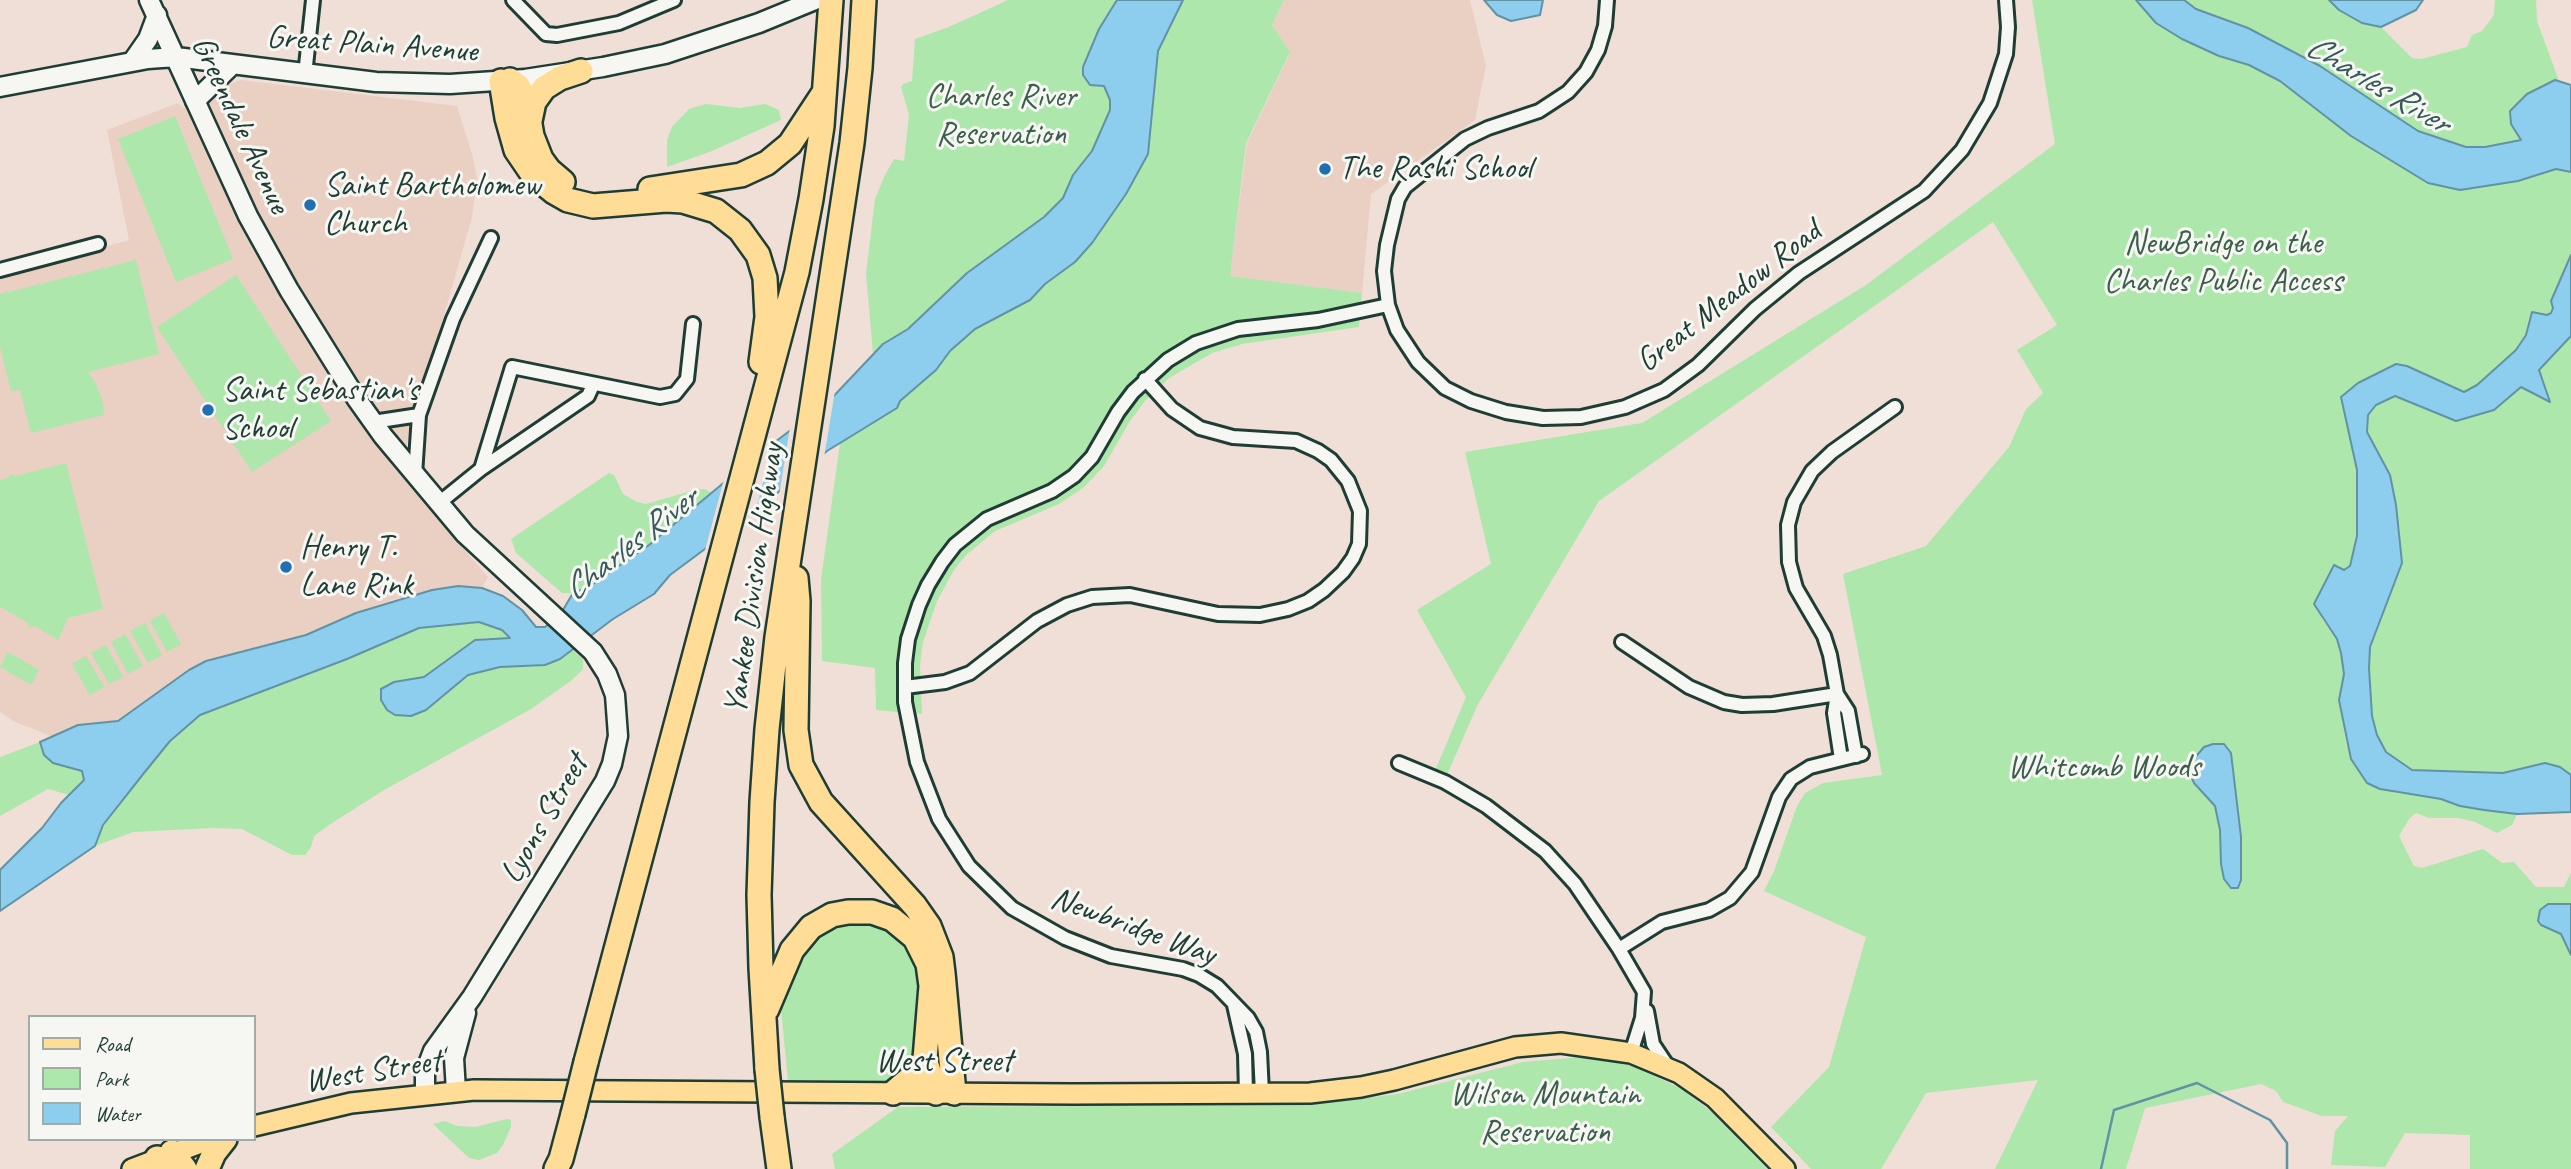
<!DOCTYPE html>
<html>
<head>
<meta charset="utf-8">
<style>
	body { margin:0 }
	#map { position:relative; width:2571px; height:1169px; overflow:hidden; background:#efdfd6; font-family:Caveat,sans-serif }
	canvas { display:block }
	.legend { position:absolute; left:28px; top:1015px; width:228px; height:126px; box-sizing:border-box; background:#f6f6f2; border:2px solid #a0aca6; margin:0; padding:9px 12px; list-style:none; font-size:21px; color:#1f3d34 }
	.legend li { display:flex; align-items:center; gap:14px; height:35px }
	.legend b { width:35px; border:2px solid #a0aca6 }
</style>
</head>
<body>
<div id="map">
<canvas width="2571" height="1169"></canvas>
<ul class="legend">
<li><b style="height:9px;background:#ffdd96"></b>Road</li>
<li><b style="height:19px;background:#ade7ac"></b>Park</li>
<li><b style="height:19px;background:#8dcdee"></b>Water</li>
</ul>
</div>
<script>
const ctx = document.querySelector('canvas').getContext('2d');
ctx.lineJoin = 'round';
function fillPath(path, color) { ctx.fillStyle = color; ctx.fill(path, 'evenodd'); }
const toPath = rows => new Path2D(rows.map(r => 'M' + r).join(''));
function stroke(path, color, width, dash) { ctx.strokeStyle = color; ctx.lineWidth = width; ctx.lineCap = dash ? 'butt' : 'round'; ctx.setLineDash(dash || []); ctx.stroke(path); }
function write(font, color, halo, rows, align = 'center') {
  ctx.font = font + ' Caveat,sans-serif'; ctx.lineWidth = 6; ctx.setLineDash([]); ctx.textBaseline = 'middle'; ctx.strokeStyle = halo; ctx.fillStyle = color; for (const [text, x, y, turn = 0] of rows) {
    ctx.save(); ctx.translate(x, y); ctx.rotate((+turn || 0) * Math.PI / 180); ctx.textAlign = isNaN(turn) ? turn : align; if (halo) ctx.strokeText(text, 0, 0); ctx.fillText(text, 0, 0); ctx.restore();
  }
}
fillPath(toPath([
	[1284,0,1470,0,1486,66,1475,120,1371,194,1362,293,1230,276,1247,143,1290,53,1272,25],
	[241,80,457,106,473,157,477,180,472,217,407,445,392,461,395,469,488,577,482,588,458,586,395,599,356,613,306,635,206,661,189,670,118,721,78,725,53,737,13,721,0,712,0,276,129,240,107,130,178,103,183,108,211,102,223,86]
]), '#eacfc3');
fillPath(toPath([
	[1008,0,1117,0,1090,48,1087,81,1090,85,1104,86,1110,100,1110,110,1092,151,1073,175,1063,198,1044,217,967,273,908,329,873,353,866,274,875,199,885,175,894,159,904,161,909,115,901,87,903,84,912,81,915,39,949,27],
	[1183,0,1284,0,1272,25,1290,52,1246,143,1230,276,1362,293,1359,327,1242,344,1212,353,1169,378,1145,401,1130,421,1104,466,1083,488,1059,504,995,531,966,555,954,570,937,601,923,642,920,665,922,714,876,710,875,668,822,661,821,580,840,443,897,406,900,401,936,370,950,351,975,329,1030,300,1045,284,1075,262,1148,152,1158,51],
	[2032,0,2136,0,2156,23,2219,56,2249,65,2280,81,2351,136,2428,183,2460,190,2518,181,2556,169,2571,172,2571,255,2551,301,2553,308,2550,314,2547,315,2538,312,2529,319,2526,335,2516,350,2477,385,2464,392,2407,366,2385,368,2347,391,2345,412,2357,470,2357,536,2350,566,2344,570,2339,566,2330,572,2320,592,2322,619,2337,639,2341,653,2344,674,2339,700,2346,742,2351,759,2367,783,2396,793,2441,799,2460,806,2517,814,2512,825,2497,833,2475,822,2458,818,2429,818,2416,813,2409,819,2399,836,2414,866,2422,868,2483,849,2502,863,2514,862,2536,887,2564,887,2571,872,2571,904,2561,903,2561,934,2571,955,2571,1169,2470,1169,2470,1135,2405,1133,2385,1167,2331,1165,2335,1131,2348,1116,2322,1116,2283,1102,2276,1091,2261,1084,2145,1108,2126,1169,1995,1169,2038,1080,1926,1093,1881,1169,1811,1169,1771,1127,1829,1067,1866,937,1764,891,1774,871,1797,806,1805,793,1823,783,1882,775,1843,574,1926,546,2009,447,2026,409,2043,393,2017,350,2057,325,1993,222,1599,501,1478,704,1446,777,1435,771,1466,697,1417,610,1491,564,1465,452,1642,423,1866,285,2055,144],
	[2184,0,2329,0,2339,10,2362,23,2381,27,2412,58,2421,59,2467,47,2472,35,2482,31,2494,15,2495,0,2536,0,2537,21,2559,81,2527,94,2510,111,2511,124,2522,140,2485,147,2466,147,2418,131,2297,53,2247,28,2196,9],
	[706,104,740,108,765,104,779,110,781,120,712,151,667,167,667,140,672,127,689,109],
	[175,116,233,259,176,282,118,139],
	[136,260,159,354,88,372,95,382,102,399,104,415,31,433,20,390,11,391,0,347,0,294],
	[236,275,331,421,252,472,157,327],
	[2571,336,2571,775,2560,767,2545,763,2503,773,2412,770,2386,752,2377,735,2372,716,2369,668,2370,647,2402,563,2396,505,2390,475,2367,433,2368,415,2376,405,2395,396,2456,421,2494,410,2521,387,2541,399,2550,401,2539,370],
	[66,463,103,609,68,618,58,640,35,626,29,628,27,622,0,607,0,480,8,478,11,474,15,476],
	[609,473,614,475,623,494,637,502,646,504,698,489,704,489,712,493,649,545,587,588,578,593,562,593,516,553,511,539],
	[164,613,181,644,167,652,150,621],
	[479,622,502,630,509,639,485,638,475,640,424,677,394,682,381,689,438,701,468,675,500,667,525,666,560,659,573,650,583,659,583,669,572,680,531,709,384,790,329,825,314,836,311,847,305,855,292,855,242,829,213,828,133,832,95,846,103,825,144,773,170,741,200,715,347,659,419,628],
	[145,623,162,655,148,663,130,631],
	[125,634,143,666,128,674,111,642],
	[106,645,123,677,109,684,91,653],
	[8,652,39,670,31,685,0,667],
	[86,656,104,687,90,695,72,664],
	[40,742,44,755,52,763,82,771,84,780,69,795,48,789,0,816,0,757],
	[841,919,879,921,906,939,923,971,921,1049,896,1080,874,1083,788,1081,781,1009,784,982,804,943],
	[1581,1057,1605,1060,1636,1067,1682,1089,1714,1114,1767,1169,835,1169,832,1154,898,1107,1310,1105,1398,1094,1523,1062],
	[507,1119,511,1120,511,1127,503,1145,497,1153,479,1160,469,1158,433,1124,445,1121,457,1126,475,1127]
]), '#ade7ac');
const water = toPath([
	[1117,0,1183,0,1158,51,1148,154,1126,194,1092,243,1075,262,1045,284,1030,300,975,329,950,351,936,370,900,401,897,408,827,451,756,511,670,575,654,594,613,619,560,659,545,665,500,667,468,675,426,710,411,716,395,715,387,710,381,700,381,689,394,682,424,677,475,640,510,638,502,630,479,622,419,628,347,659,200,715,170,741,144,773,103,825,95,846,0,911,0,870,42,828,61,803,84,780,82,771,53,763,44,755,40,742,78,725,118,721,189,670,206,661,306,635,356,613,432,590,458,586,482,588,503,596,522,610,536,627,545,627,560,615,573,593,587,588,649,545,751,460,828,402,883,344,908,329,967,273,1044,217,1063,198,1073,175,1092,151,1110,110,1110,100,1104,86,1090,85,1083,75,1083,67,1099,29,1117,0],
	[1484,0,1543,0,1540,15,1511,21,1497,15,1484,0],
	[2136,0,2184,0,2196,9,2248,28,2320,66,2418,131,2466,147,2485,147,2521,140,2511,124,2510,111,2527,94,2555,80,2571,85,2571,172,2556,169,2518,181,2460,190,2428,183,2351,136,2280,81,2249,65,2219,56,2182,39,2156,23,2136,0],
	[2329,0,2423,0,2416,10,2381,27,2362,23,2339,10,2329,0],
	[2571,255,2571,336,2539,370,2550,402,2521,387,2494,410,2456,421,2395,396,2376,405,2368,415,2367,432,2390,475,2396,505,2402,563,2370,647,2369,668,2372,716,2377,735,2386,752,2412,770,2503,773,2545,763,2560,767,2571,775,2571,812,2517,814,2484,810,2460,806,2441,799,2380,789,2367,783,2351,759,2339,700,2344,674,2341,653,2337,639,2314,604,2334,565,2344,570,2350,566,2357,536,2357,470,2341,397,2358,383,2396,364,2407,366,2464,392,2477,385,2516,350,2526,335,2532,312,2547,315,2551,313,2553,308,2551,301,2571,255],
	[2213,744,2224,744,2231,753,2241,837,2241,880,2238,888,2231,888,2224,879,2221,864,2220,830,2215,806,2194,783,2189,771,2193,760,2204,747,2213,744],
	[2548,904,2571,904,2571,955,2561,934,2541,925,2538,921,2540,910,2548,904]
]);
fillPath(water, '#8dcdee');
stroke(water, '#6193a4', 2);
fillPath(toPath([
	[835,391,824,458,801,480,779,496,790,427],
	[775,437,754,517,704,554,724,479]
]), '#efdfd6');
stroke(toPath([
	[2101,1169,2114,1110,2197,1083,2270,1120,2287,1143,2287,1169]
]), '#6193a4', 2.5);
const minor = toPath([
	[513,0,546,34,557,35,619,23,674,0],
	[1607,0,1605,26,1598,50,1586,72,1568,92,1539,111,1488,128,1465,139,1405,187,1398,199,1387,245,1384,271,1388,305,1397,330,1418,362,1445,388,1471,401,1506,412,1543,418,1581,417,1625,407,1664,390,1698,365,1755,309,1799,273,1924,191,1962,150,1990,103,2006,54,2008,27,2006,0],
	[305,75,313,0],
	[0,270,98,244],
	[373,422,419,415],
	[481,469,512,367,660,397,675,394,687,379,693,324],
	[415,475,419,415,453,319,491,238],
	[439,503,481,469,588,396,593,385],
	[1622,642,1689,687,1724,702,1742,705,1773,704,1837,694],
	[905,687,945,682,970,673,1037,621,1067,605,1092,597,1130,595,1218,614,1260,615,1288,609,1308,601,1324,590,1343,572,1353,558,1359,544,1360,511,1348,481,1331,460,1318,451,1296,441,1233,437,1200,428,1172,409,1145,379],
	[1837,694,1848,711,1856,756],
	[1841,759,1834,713,1837,694,1830,655,1824,636,1796,588,1789,562,1788,525,1794,502,1812,471,1832,452,1895,407],
	[1399,763,1445,782,1486,806,1545,851,1575,884,1619,949,1644,992,1642,1018,1631,1053],
	[1619,949,1662,922,1709,910,1730,898,1752,872,1779,797,1791,779,1810,767,1862,754],
	[1234,1005,1245,1054,1246,1093],
	[1647,1011,1653,1044,1667,1065],
	[1262,1093,1260,1052,1256,1032,1248,1018,1217,986,1199,975,1183,969,1111,956,1065,938,1012,908,969,866,939,819,917,762,905,702,905,663,908,639,919,605,928,585,942,562,955,545,987,519,1052,491,1074,476,1092,457,1118,412,1133,392,1168,360,1196,343,1238,329,1318,320,1388,305]
]);
const secondary = toPath([
	[149,0,248,216,289,290,356,398,383,436,465,534,593,652,607,674,615,695,618,736,612,764,605,781,472,997,433,1051,425,1072,425,1094],
	[132,62,148,39,157,15],
	[0,87,148,59,176,57,376,82,450,84,525,79,603,67,665,54,759,23,815,0],
	[195,101,232,65],
	[456,1091,454,1058,466,1013]
]);
const primary = toPath([
	[254,1126,351,1103,474,1090,1073,1094,1310,1093,1361,1087,1394,1080,1515,1047,1561,1043,1631,1053,1679,1073,1715,1098,1785,1169],
	[132,1169,211,1139]
]);
const motorway = toPath([
	[510,80,518,86,526,101,532,136,541,159,549,170,563,182],
	[501,81,507,118,516,150,533,175,554,192,568,200,593,206,666,200,683,201,716,211,740,230,758,255,765,278,767,317,761,362],
	[530,121,534,102,544,88,560,78,581,71],
	[650,189,741,175,767,163,790,144,823,94],
	[796,578,798,601,796,730,801,765,821,802,915,906,929,926,941,957,943,973,954,1093],
	[767,1009,792,950,811,927,832,915,848,912,872,912,892,919,915,938,928,964,931,986,925,1059,936,1093],
	[586,1062,797,272,811,199,822,126,831,0],
	[767,1069,761,968,759,895,762,802,767,729,777,637,852,143,860,68,864,0],
	[893,1093,914,1075,925,1059],
	[772,1117,779,1169],
	[172,1152,185,1169],
	[157,1158,161,1169],
	[207,1169,214,1153,225,1139],
	[556,1169,561,1159,573,1114]
]);
stroke(minor, '#1f3d34', 18);
stroke(secondary, '#1f3d34', 23);
stroke(primary, '#1f3d34', 24);
stroke(motorway, '#1f3d34', 28);
stroke(minor, '#f6f6f2', 12);
stroke(secondary, '#f6f6f2', 18);
stroke(primary, '#ffdd96', 19);
stroke(motorway, '#ffdd96', 23);
const motorwayBridge = toPath([
	[767,1069,772,1117],
	[573,1114,586,1062]
]);
stroke(motorwayBridge, '#1f3d34', 28, []);
stroke(motorwayBridge, '#ffdd96', 23);
for (const [x, y, r, color] of [
	[1325,169,7,"#1f6fb2"],
	[310,205,7,"#1f6fb2"],
	[208,410,7,"#1f6fb2"],
	[286,567,7,"#1f6fb2"]
]) { const dot = new Path2D(); dot.arc(x, y, r, 0, 2 * Math.PI); ctx.fillStyle = color; ctx.fill(dot); stroke(dot, '#f6f6f2', 2.5); }
write('33px', '#1f3d34', '#f6f6f2', [
	["Great Plain Avenue",372,45,4],
	["Greendale Avenue",240,125,65],
	["Great Meadow Road",1729,297,-38],
	["Yankee Division Highway",755,579,-82],
	["Lyons Street",545,819,-60],
	["Newbridge Way",1133,927,20],
	["West Street",944,1062],
	["West Street",373,1072,-9]
]);
write('33px', '#3b5f4c', '#f6f6f2', [
	["Charles River",1001,97],
	["Reservation",1001,135],
	["NewBridge on the",2223,244],
	["Charles Public Access",2223,282],
	["Whitcomb Woods",2104,768],
	["Wilson Mountain",1545,1095],
	["Reservation",1545,1133]
]);
write('33px', '#1f3d34', '#f6f6f2', [
	["The Rashi School",1339,169],
	["Saint Bartholomew",324,186],
	["Church",324,224],
	["Saint Sebastian's",222,391],
	["School",222,429],
	["Henry T.",300,548],
	["Lane Rink",300,586]
], 'left');
write('italic 35px', '#355a59', '#f6f6f2', [
	["Charles River",2377,85,31],
	["Charles River",631,545,-38]
]);
</script>
</body>
</html>
